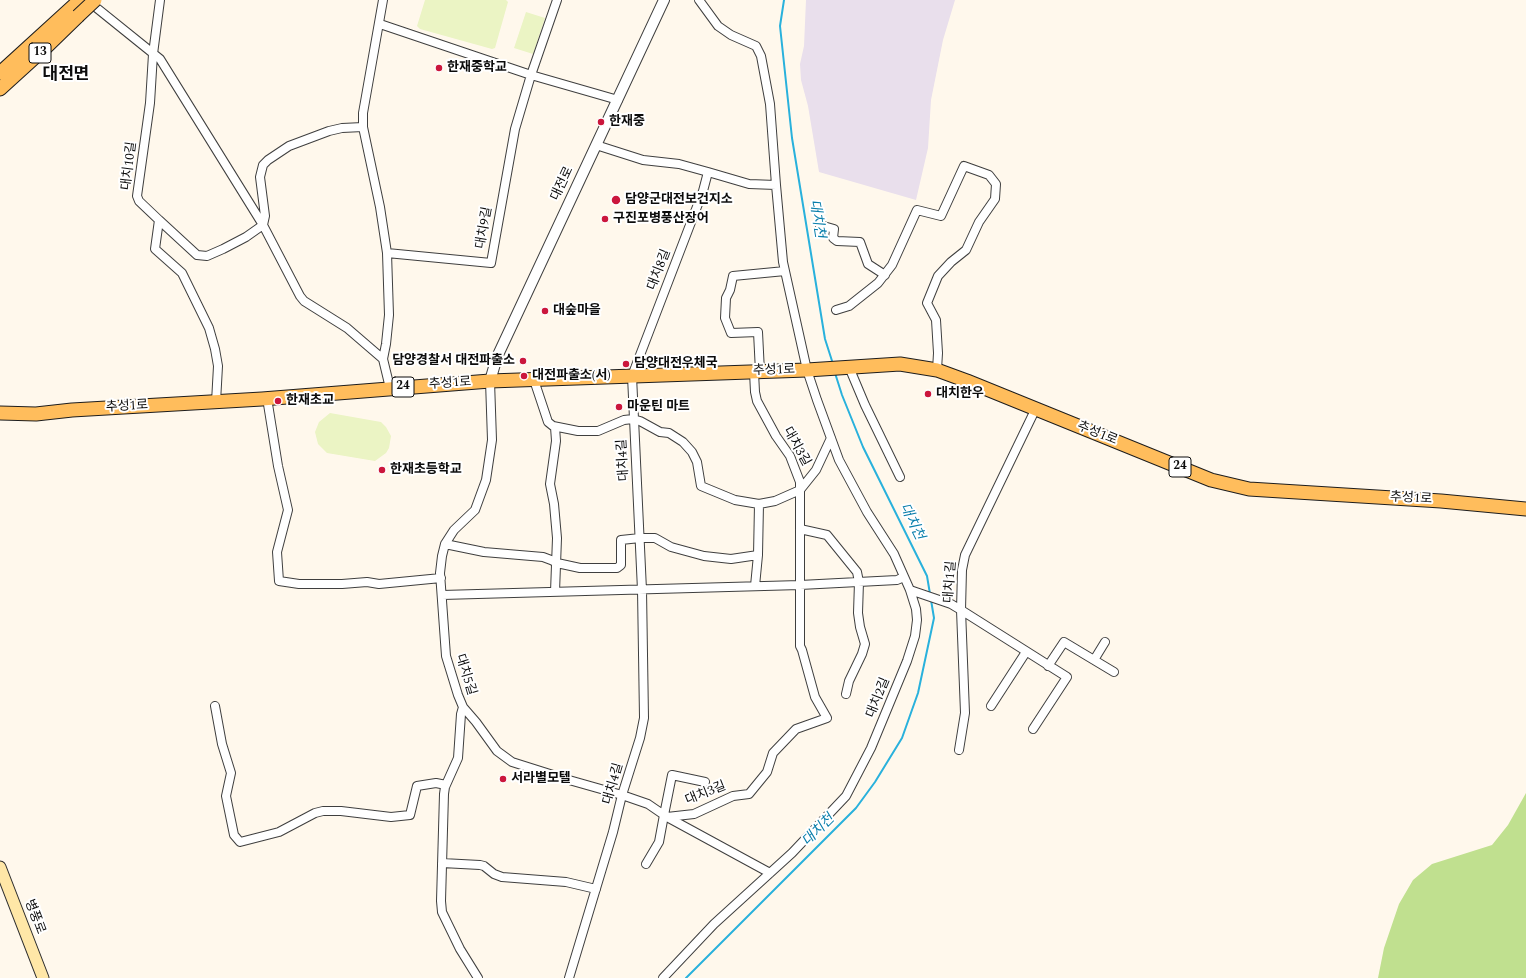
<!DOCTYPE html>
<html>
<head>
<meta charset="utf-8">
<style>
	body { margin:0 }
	canvas { display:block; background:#fff8ec }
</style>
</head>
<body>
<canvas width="1526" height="978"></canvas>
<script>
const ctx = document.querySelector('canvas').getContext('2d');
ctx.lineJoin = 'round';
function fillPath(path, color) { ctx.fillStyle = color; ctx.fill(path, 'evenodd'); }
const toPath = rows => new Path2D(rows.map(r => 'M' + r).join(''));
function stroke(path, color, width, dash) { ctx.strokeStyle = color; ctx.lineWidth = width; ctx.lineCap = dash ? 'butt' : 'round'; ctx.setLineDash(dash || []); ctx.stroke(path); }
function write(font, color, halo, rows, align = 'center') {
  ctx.font = font + ' Spectral,"Noto Sans KR",serif'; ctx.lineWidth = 4; ctx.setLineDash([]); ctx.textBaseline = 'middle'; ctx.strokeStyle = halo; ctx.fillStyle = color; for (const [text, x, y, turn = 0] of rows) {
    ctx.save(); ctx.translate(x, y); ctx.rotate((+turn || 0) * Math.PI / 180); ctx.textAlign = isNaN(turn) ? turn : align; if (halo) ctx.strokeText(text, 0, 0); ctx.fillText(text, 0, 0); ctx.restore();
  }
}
fillPath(toPath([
	[806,0,955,0,943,40,931,100,928,148,916,200,819,172,808,106,801,80,800,64,804,46]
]), '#e9dfec');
fillPath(toPath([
	[1526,793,1526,978,1378,978,1384,948,1399,904,1413,880,1432,864,1492,845,1508,825]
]), '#c0e08f');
fillPath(toPath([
	[425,0,506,0,508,2,495,48,492,49,420,29,417,26],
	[526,12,545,18,533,54,514,48],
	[330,413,381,422,386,427,391,436,389,448,386,453,375,461,327,453,318,444,315,432,319,422]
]), '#ebf4c4');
stroke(toPath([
	[784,0,780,26,792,138,825,339,833,364],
	[835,373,842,395,863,447,927,576,930,594],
	[686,978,856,808,875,782,902,738,918,693,934,618,931,600]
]), '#29b1dc', 2);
const minor = toPath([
	[160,0,153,54,150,103,137,196,139,201,159,220,155,249,182,273,209,328,215,349,218,366,216,402],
	[88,1,160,59,263,225,300,296,304,301,347,328,383,359],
	[380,24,531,75,557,0],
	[363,127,363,113,383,0],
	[596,145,643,160,679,164,708,172],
	[159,220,197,255,207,256,223,249,246,237,263,225,265,216,260,177,263,165,268,160,289,146,329,131,342,128,363,127,380,207,387,253],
	[820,225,834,229,833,238,837,241,860,242,868,264,885,275],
	[836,310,849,306,878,283,892,265,917,210,941,216,964,166,989,175,996,184,995,199,979,222,966,250,951,262,938,276,927,303,936,320,938,353,937,370],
	[849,367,865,405,900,477],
	[760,372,758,332,731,333,725,318,726,298,730,290,733,276,785,271],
	[534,380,548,422,553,426,578,431,598,431,624,420,633,419,640,421,660,432,669,433,683,442,692,452,697,462,701,486,735,500,759,504],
	[390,388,383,359,386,344,389,315,387,253,491,263,515,129,531,75,618,100],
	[267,398,278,466,288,510,277,552,279,581,299,584,342,584,367,582,379,584,441,578],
	[555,427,556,441,550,484,554,504,557,538,555,592],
	[800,529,827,535,857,572,859,582,858,613,860,627,865,644,862,654,849,681,846,694],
	[445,544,484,552,543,557,551,560,557,563,580,568,617,568,621,565,621,540,640,538,655,538,671,547,704,556,731,559,758,555],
	[755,586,758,555,759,504,775,501,800,490,816,470,831,438],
	[910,590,951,604,961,610,965,713,959,750],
	[442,595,800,585,897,580,904,577],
	[1094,660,1105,642],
	[1048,666,1064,642,1114,672],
	[215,706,222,744,231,773,226,796,234,835,240,842,279,832,315,813,323,811,341,811,391,817,410,815,417,786,436,783,446,785],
	[991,706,1026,652],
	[463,707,476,722,497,751,512,762,569,780,622,795,648,804,664,815,672,775,705,782],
	[1033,729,1067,677,961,610,962,570,965,555,1036,408],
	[667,817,770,873],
	[442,863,480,865,484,866,494,874,502,877,566,882,596,889],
	[646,864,659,842,664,815,667,817,694,814,733,796,749,794,767,772,773,753,796,729,827,718,815,697,802,650,800,646,800,482,790,456,776,436,757,401,755,392,754,372],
	[478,978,460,949,442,912,441,901,444,794,445,787,458,758,461,714,463,707,458,695,446,656,440,573,442,556,445,544,454,530,475,510,486,480,492,440,490,381],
	[569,978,613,832,622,795,640,738,644,718,642,590,632,376,703,191,708,172,749,184,776,185,770,104,761,56,756,46,731,35,718,26,699,0],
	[663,978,714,924,792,853,846,796,871,748,907,661,915,636,917,620,916,609,910,590,894,554,867,512,839,460,817,400,807,370,783,262,776,185]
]);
const tertiary = toPath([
	[490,381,497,357,664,0]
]);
const secondary = toPath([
	[0,867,43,978]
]);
const primary = toPath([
	[0,73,80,0],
	[0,89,44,49,78,16],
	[0,413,36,414,72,410,262,399,490,381,807,370,900,364,937,370,967,381,1211,480,1249,489,1441,501,1526,509]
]);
stroke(minor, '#3f3f3f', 10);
stroke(tertiary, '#3f3f3f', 12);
stroke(secondary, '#2e2e2e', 13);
stroke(primary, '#1d1d1d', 15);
stroke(minor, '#fff', 8);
stroke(tertiary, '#fff', 10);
stroke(secondary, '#ffe7a7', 11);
stroke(primary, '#ffbd5c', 13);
const primaryBridge = toPath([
	[78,16,95,0]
]);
stroke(primaryBridge, '#1d1d1d', 15, []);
stroke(primaryBridge, '#ffbd5c', 13);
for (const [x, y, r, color] of [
	[439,68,4,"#cb163c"],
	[601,122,4,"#cb163c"],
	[616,200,5,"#cb163c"],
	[605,219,4,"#cb163c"],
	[545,311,4,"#cb163c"],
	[523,361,4,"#cb163c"],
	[626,364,4,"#cb163c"],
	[524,376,4,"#cb163c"],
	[928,394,4,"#cb163c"],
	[278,401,4,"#cb163c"],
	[619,407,4,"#cb163c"],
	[382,470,4,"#cb163c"],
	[503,779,4,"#cb163c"]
]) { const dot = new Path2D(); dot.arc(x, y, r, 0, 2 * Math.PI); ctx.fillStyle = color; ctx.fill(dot); stroke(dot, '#fff', 1.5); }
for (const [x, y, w] of [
	[40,53,22],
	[403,387,22],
	[1180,467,22]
]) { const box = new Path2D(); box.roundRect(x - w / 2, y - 10, w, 20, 3); ctx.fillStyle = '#fff'; ctx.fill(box); stroke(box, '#0c0c0c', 1); }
write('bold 12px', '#0c0c0c', null, [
	["13",40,53],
	["24",403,387],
	["24",1180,467]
]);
write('bold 13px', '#0c0c0c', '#fff', [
	["한재중학교",447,68],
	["한재중",609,122],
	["담양군대전보건지소",625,200],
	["구진포병풍산장어",613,219],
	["대숲마을",553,311],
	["담양경찰서 대전파출소",515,361,"right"],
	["담양대전우체국",634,364],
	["대전파출소(서)",532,376],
	["대치한우",936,394],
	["한재초교",286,401],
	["마운틴 마트",627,407],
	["한재초등학교",390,470],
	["서라별모텔",511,779]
], 'left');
write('13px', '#0c0c0c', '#fff', [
	["대치10길",130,166,-83],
	["대전로",563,184,-65],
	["대치9길",485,228,-80],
	["대치8길",660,270,-69],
	["추성1로",774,371,-2],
	["추성1로",450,384,-4],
	["추성1로",127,407,-3],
	["추성1로",1097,434,22],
	["대치3길",796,447,61],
	["대치4길",624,460,-93],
	["추성1로",1411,499,3],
	["대치1길",951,582,-86],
	["대치5길",465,675,73],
	["대치2길",879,698,-68],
	["대치4길",614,784,-74],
	["대치3길",706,794,-22],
	["병풍로",34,917,69]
]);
write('italic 14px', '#097eab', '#fff', [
	["대치천",816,219,81],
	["대치천",911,522,64],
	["대치천",819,831,-45]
]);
write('bold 17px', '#0c0c0c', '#fff', [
	["대전면",66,76]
]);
</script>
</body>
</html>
